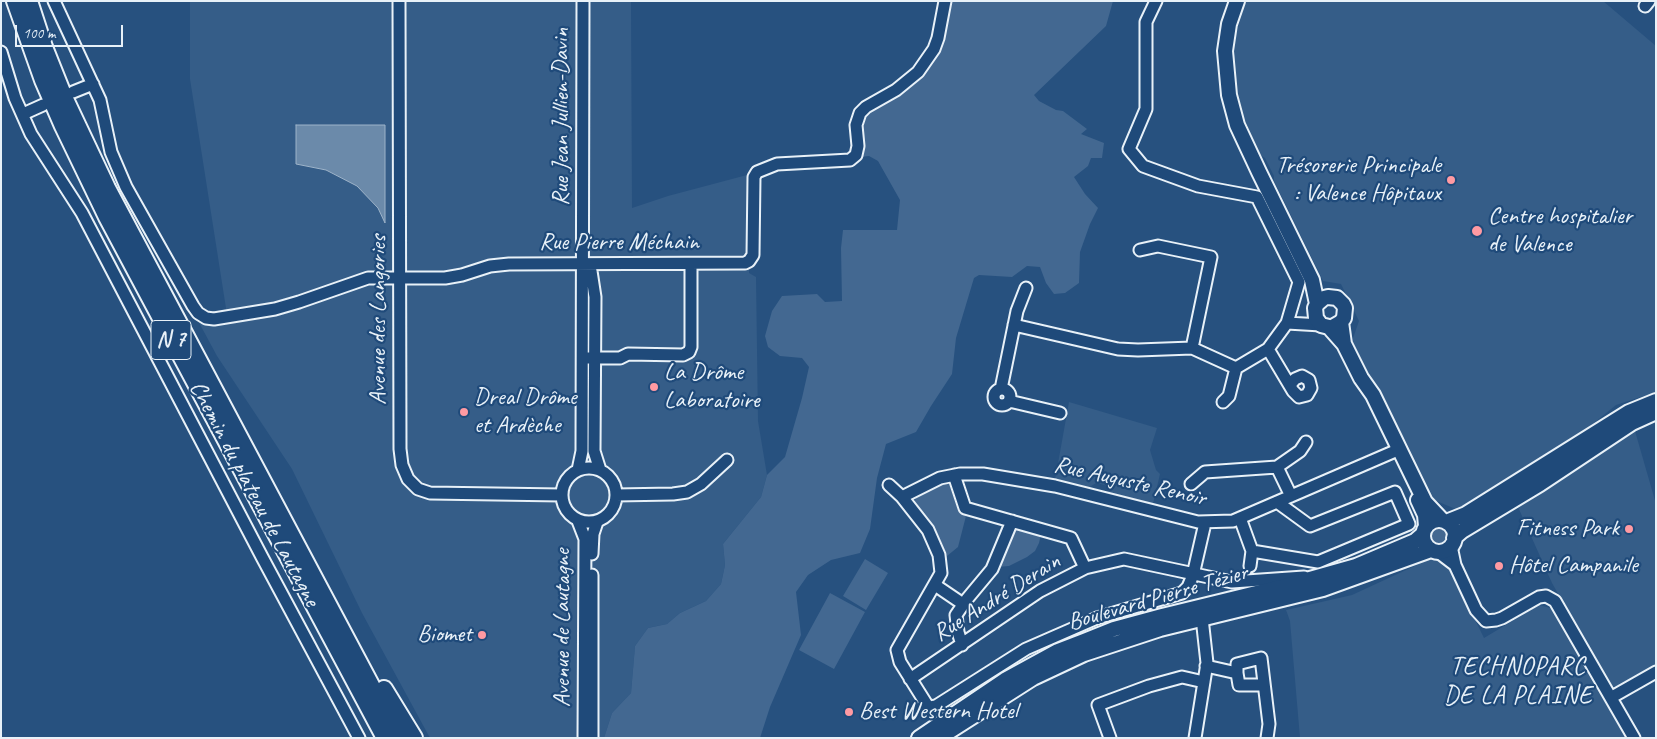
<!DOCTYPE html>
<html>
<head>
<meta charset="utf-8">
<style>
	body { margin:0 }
	#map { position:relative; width:1657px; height:739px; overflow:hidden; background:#27517f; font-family:Caveat,sans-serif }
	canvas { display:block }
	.frame { position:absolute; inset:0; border:2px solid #e8f1f8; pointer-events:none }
	.scale { position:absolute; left:15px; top:25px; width:108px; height:22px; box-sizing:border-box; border:2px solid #e8f1f8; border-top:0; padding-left:6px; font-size:15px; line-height:18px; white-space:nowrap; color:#e8f1f8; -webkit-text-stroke:4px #1f4a7a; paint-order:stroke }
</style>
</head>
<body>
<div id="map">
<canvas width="1657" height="739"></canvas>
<div class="frame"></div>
<div class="scale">100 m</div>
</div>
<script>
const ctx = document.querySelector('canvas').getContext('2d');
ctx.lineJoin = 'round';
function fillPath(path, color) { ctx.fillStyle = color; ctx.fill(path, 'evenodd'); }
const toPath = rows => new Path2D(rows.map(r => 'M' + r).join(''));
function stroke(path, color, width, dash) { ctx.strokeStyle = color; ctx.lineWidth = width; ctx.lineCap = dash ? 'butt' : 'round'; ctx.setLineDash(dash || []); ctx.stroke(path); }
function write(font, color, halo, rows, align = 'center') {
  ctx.font = font + ' Caveat,sans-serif'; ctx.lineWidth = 4.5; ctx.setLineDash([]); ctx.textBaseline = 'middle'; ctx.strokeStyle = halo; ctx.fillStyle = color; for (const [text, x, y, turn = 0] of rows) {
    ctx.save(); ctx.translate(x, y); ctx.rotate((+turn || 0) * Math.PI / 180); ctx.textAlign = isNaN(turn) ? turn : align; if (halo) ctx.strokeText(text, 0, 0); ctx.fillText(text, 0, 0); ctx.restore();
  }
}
fillPath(toPath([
	[190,1,631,1,632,208,668,196,747,175,750,178,749,273,756,277,758,421,767,475,761,497,723,544,725,565,721,584,706,601,680,613,667,624,648,628,635,646,631,693,612,713,604,738,430,738,362,613,292,469,217,356,196,317,228,321,190,79],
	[1246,1,1603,1,1656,46,1656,392,1616,405,1568,444,1458,510,1434,500,1406,442,1396,431,1352,341,1359,321,1341,284,1323,281,1274,181,1274,176,1265,158,1260,155,1243,116,1234,73,1234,55,1236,34],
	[1069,402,1157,428,1150,450,1156,470,1160,474,1153,504,1109,492,1105,485,1096,483,1088,488,1055,480],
	[1635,431,1656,504,1656,666,1619,687,1610,686,1552,583,1518,507],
	[1432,558,1448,565,1484,638,1539,605,1554,609,1627,738,1300,738,1290,621,1286,610,1352,595]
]), '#355d88');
fillPath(toPath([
	[947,1,1113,1,1106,26,1034,95,1039,101,1056,110,1063,111,1087,129,1081,134,1104,143,1102,158,1091,158,1088,166,1074,177,1085,194,1098,208,1090,224,1080,252,1079,283,1065,293,1054,294,1046,283,1040,267,1027,266,1012,277,979,275,974,278,956,338,952,374,931,406,916,432,886,444,877,478,870,529,860,553,831,560,808,575,796,592,801,635,770,707,760,738,604,738,612,713,631,693,635,646,648,628,667,624,680,613,706,601,721,584,725,565,723,544,761,497,767,475,785,457,802,398,809,367,802,358,780,356,768,347,765,336,772,311,782,296,817,294,825,302,842,301,841,248,843,230,897,230,900,200,878,161,869,156,860,157,862,117,921,71],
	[946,482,953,487,961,512,966,516,958,547,947,556,936,531,914,502,919,493],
	'1429 536a10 10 0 1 1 20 0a10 10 0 1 1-20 0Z',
	[1020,528,1041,534,1039,543,1035,551,1027,557,1009,566,997,567,1008,546,1015,530],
	[865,559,888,573,866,610,843,596],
	[830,593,865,612,834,669,799,650]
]), '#436891');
const water = toPath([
	[296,125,385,125,385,223,378,208,357,186,326,170,296,164,296,125]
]);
fillPath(water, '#6b8aaa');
stroke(water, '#9db3c9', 1);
const minor = toPath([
	[54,1,100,100,111,152,126,187,193,306,198,313,206,318,214,319,275,309,299,302,368,278,445,278,462,275,490,266,509,264,745,263,749,261,753,255,754,177,757,172,777,164,850,160,856,155,858,146,856,125,860,113,866,107,896,90,918,72,934,49,938,38,945,1],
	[399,1,400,449,402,465,408,479,418,489,430,493,561,495],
	[1156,1,1146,22,1146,109,1129,149,1143,166,1198,186,1257,197],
	[1645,6,1649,1],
	[1,52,15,98,31,134,82,213,262,557,359,738],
	[73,92,93,84],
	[23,114,43,105],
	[1257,197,1299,282,1287,323],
	[1140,250,1158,246,1211,257,1192,348],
	[587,264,591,271,595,297,594,451,600,470],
	[1014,325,1118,349,1138,350,1192,348,1236,368,1268,349,1287,323,1321,325],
	[1268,349,1293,391,1299,397,1307,395,1311,388,1309,380,1302,376,1295,379,1290,385],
	[586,358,620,358,628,354,683,355,689,352,691,347,691,264],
	[1001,389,1017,311,1026,288],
	'994 397a8 8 0 1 1 16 0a8 8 0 1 1-16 0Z',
	[1009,401,1060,413],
	[1223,402,1229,396,1236,368],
	[1277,467,1300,451,1306,442],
	'562 495a27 27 0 1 1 54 0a27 27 0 1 1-54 0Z',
	[578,470,582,451,583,1],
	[954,475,965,508,1071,538,1085,568],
	[1191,484,1205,472,1277,467,1291,496],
	[889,485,902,497,928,530,939,555,941,573,897,650,900,662,927,705,930,707,936,706,1026,649,1097,618,1182,593,1188,587,1193,575,1205,523],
	[616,495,673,494,687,492,701,484,727,460],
	[902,497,940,478,960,474,983,474,1055,486,1198,522,1233,521,1400,449],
	[1240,518,1252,551,1250,566],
	[578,521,585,539,584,738],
	[1451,546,1455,565,1476,610,1486,621,1496,620,1502,618,1539,597,1546,596,1555,601,1634,738],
	[1252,551,1318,562,1409,524,1395,492,1310,526,1277,502],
	[1438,552,1455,565],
	[592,554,593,534,597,522],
	[592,575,592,738],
	[935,585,963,604],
	[962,645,958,632,956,615,967,599,992,569,1012,521],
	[1206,666,1237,673,1239,685,1264,685],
	[1237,673,1237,664,1261,658,1269,724,1267,738],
	[910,679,1040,591,1085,568,1124,559,1232,582,1304,577],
	[1612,697,1656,672],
	[1110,738,1098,705,1149,686,1182,677,1204,682],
	[1195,738,1207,663,1202,618]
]);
const major = toPath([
	[1237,1,1229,24,1225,51,1229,95,1237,125,1259,172,1312,280,1317,304,1315,308,1316,318,1321,325,1329,327,1344,344],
	[1317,304,1324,298,1328,297,1337,298,1343,304,1345,308,1344,318,1341,322,1334,326],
	[1341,322,1344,344,1361,378,1373,395,1425,502,1442,520],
	[1418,500,1425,515,1426,526],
	'1423 536a16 16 0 1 1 32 0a16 16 0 1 1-32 0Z',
	[1446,522,1466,514,1629,412,1656,401],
	[1454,538,1462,531,1540,484,1632,423,1656,412],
	[919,738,1005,680,1058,651,1084,641,1114,629,1162,616,1285,586,1356,566,1415,541,1423,534],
	[939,738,1033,678,1084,654,1160,629,1323,589,1431,550]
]);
const highway = toPath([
	[15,1,43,80,63,126,107,217,385,738],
	[29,1,44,47,64,97,107,188,399,738],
	[384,689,414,738]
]);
stroke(minor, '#e8f1f8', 15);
stroke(major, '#e8f1f8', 18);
stroke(highway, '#e8f1f8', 20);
stroke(minor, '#1f4a7a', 11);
stroke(major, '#1f4a7a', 14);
stroke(highway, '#1f4a7a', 16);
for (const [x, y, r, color] of [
	[1451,180,5,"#ff9aa2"],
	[1477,231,6,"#ff9aa2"],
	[654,387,5,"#ff9aa2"],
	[464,412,5,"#ff9aa2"],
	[1629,529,5,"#ff9aa2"],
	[1499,566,5,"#ff9aa2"],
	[482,635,5,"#ff9aa2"],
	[849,712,5,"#ff9aa2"]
]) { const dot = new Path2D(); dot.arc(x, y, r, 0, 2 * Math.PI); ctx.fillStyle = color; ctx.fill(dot); stroke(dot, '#1f4a7a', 2); }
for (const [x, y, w] of [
	[171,340,40]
]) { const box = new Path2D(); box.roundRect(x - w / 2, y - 19.5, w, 39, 4); ctx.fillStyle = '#1f4a7a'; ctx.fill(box); stroke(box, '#e8f1f8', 1); }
write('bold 22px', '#e8f1f8', null, [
	["N 7",171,340]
]);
write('24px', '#e8f1f8', '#1f4a7a', [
	["Rue Jean Jullien-Davin",562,117,-90],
	["Rue Pierre Méchain",619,243],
	["Avenue des Langories",379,320,-90],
	["Rue Auguste Renoir",1130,482,13],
	["Chemin du plateau de Lautagne",254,494,62],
	["Rue André Derain",997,598,-32],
	["Boulevard Pierre Tézier",1158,598,-16],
	["Avenue de Lautagne",563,628,-90]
]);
write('24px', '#e8f1f8', '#1f4a7a', [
	["Trésorerie Principale",1441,166,"right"],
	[": Valence Hôpitaux",1441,194,"right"],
	["Centre hospitalier",1488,217],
	["de Valence",1488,245],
	["La Drôme",664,373],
	["Laboratoire",664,401],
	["Dreal Drôme",474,398],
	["et Ardèche",474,426],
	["Fitness Park",1619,529,"right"],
	["Hôtel Campanile",1509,566],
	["Biomet",472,635,"right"],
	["Best Western Hotel",859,712]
], 'left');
ctx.letterSpacing = '1px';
write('25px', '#e8f1f8', '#1f4a7a', [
	["TECHNOPARC",1518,667],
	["DE LA PLAINE",1518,696]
]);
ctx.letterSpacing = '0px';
</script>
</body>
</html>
